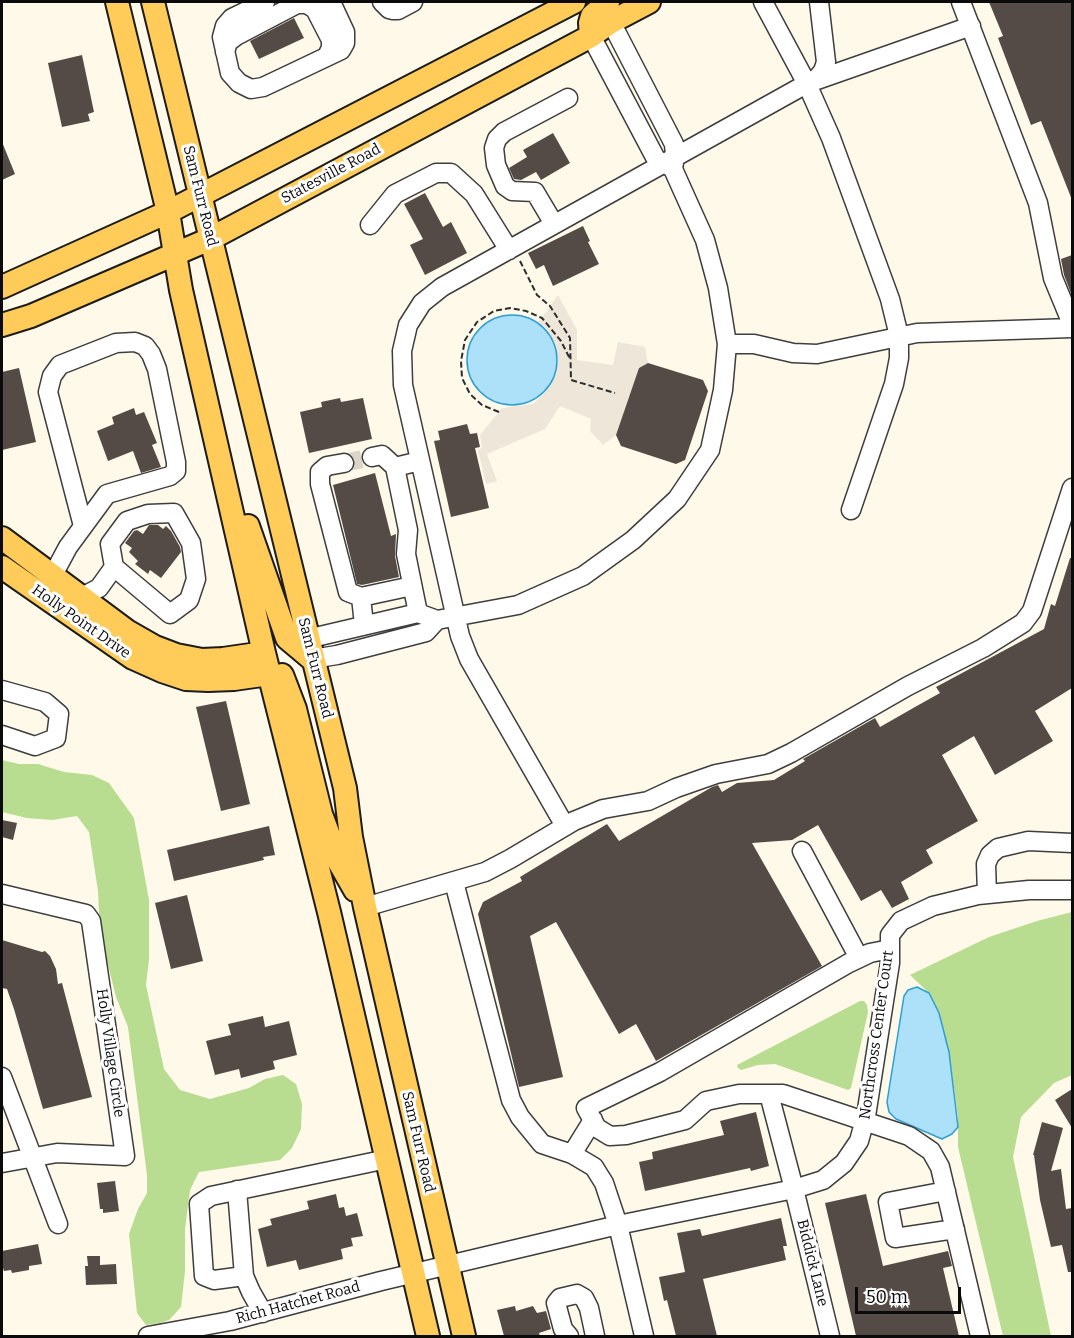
<!DOCTYPE html>
<html>
<head>
<meta charset="utf-8">
<style>
	body { margin:0 }
	#map { position:relative; width:1074px; height:1338px; overflow:hidden; background:#fff9e9; font-family:Bitter,serif }
	canvas { display:block }
	.frame { position:absolute; inset:0; border:3px solid #0b0b0b; pointer-events:none }
	.scale { position:absolute; left:855px; top:1287px; width:106px; height:27px; box-sizing:border-box; border:3px solid #0b0b0b; border-top:0; padding-left:8px; font-size:18px; line-height:21px; white-space:nowrap; color:#0b0b0b; -webkit-text-stroke:4px #fff; paint-order:stroke }
</style>
</head>
<body>
<div id="map">
<canvas width="1074" height="1338"></canvas>
<div class="frame"></div>
<div class="scale">50 m</div>
</div>
<script>
const ctx = document.querySelector('canvas').getContext('2d');
ctx.lineJoin = 'round';
function fillPath(path, color) { ctx.fillStyle = color; ctx.fill(path, 'evenodd'); }
const toPath = rows => new Path2D(rows.map(r => 'M' + r).join(''));
function stroke(path, color, width, dash) { ctx.strokeStyle = color; ctx.lineWidth = width; ctx.lineCap = dash ? 'butt' : 'round'; ctx.setLineDash(dash || []); ctx.stroke(path); }
function write(font, color, halo, rows, align = 'center') {
  ctx.font = font + ' Bitter,serif'; ctx.lineWidth = 6; ctx.setLineDash([]); ctx.textBaseline = 'middle'; ctx.strokeStyle = halo; ctx.fillStyle = color; for (const [text, x, y, turn = 0] of rows) {
    ctx.save(); ctx.translate(x, y); ctx.rotate((+turn || 0) * Math.PI / 180); ctx.textAlign = isNaN(turn) ? turn : align; if (halo) ctx.strokeText(text, 0, 0); ctx.fillText(text, 0, 0); ctx.restore();
  }
}
fillPath(toPath([
	[2,760,19,764,38,764,64,772,92,775,109,783,134,818,149,900,149,959,146,985,164,1069,180,1090,210,1099,249,1088,265,1079,283,1075,296,1084,302,1104,301,1129,292,1148,280,1160,199,1172,190,1190,185,1229,185,1271,181,1307,169,1320,160,1323,146,1325,137,1313,129,1234,138,1209,147,1193,147,1175,128,1027,116,997,100,933,98,891,89,832,77,816,52,820,27,818,2,812],
	[1072,912,1072,1075,1054,1083,1021,1117,1013,1157,1051,1336,1003,1336,958,1147,958,1117,949,1052,939,1013,929,993,910,975,989,937,1037,921],
	[860,1001,864,1001,867,1005,868,1012,851,1088,848,1090,775,1064,758,1065,741,1070,738,1068,737,1065]
]), '#b8dc90');
fillPath(toPath([
	[558,295,577,330,577,360,613,365,618,342,645,347,648,363,639,368,616,435,603,445,590,431,591,419,560,406,545,429,487,454,497,481,486,484,478,450,482,448,480,435,502,408,533,404,545,392,555,375,558,361,556,343,538,323]
]), '#eee7d9');
const water = toPath([
	'467 360a45 45 0 1 1 90 0a45 45 0 1 1-90 0Z',
	[917,987,929,993,939,1013,949,1052,958,1127,952,1134,942,1139,896,1119,889,1112,887,1102,904,996,908,990,917,987]
]);
fillPath(water, '#ace1f9');
stroke(water, '#2f9ed3', 1.5);
fillPath(toPath([
	[989,2,1072,2,1072,200,1041,121,1031,125,998,38,1003,36],
	[294,18,304,38,259,59,250,41],
	[82,55,94,112,88,114,90,121,62,127,48,63],
	[553,133,570,163,541,180,536,172,521,180,514,179,509,168,527,157,523,150],
	[2,142,15,174,2,180],
	[425,193,443,227,451,222,467,253,425,275,410,245,423,239,404,204],
	[583,226,590,241,588,242,599,264,553,286,544,265,536,269,528,253],
	[1072,255,1072,296,1064,275,1061,259],
	[648,363,703,380,708,391,685,460,676,464,621,446,616,435,639,368],
	[19,368,36,442,2,450,2,372],
	[340,398,341,402,363,398,372,439,309,453,300,412,322,407,321,402],
	[134,408,136,415,144,412,157,443,152,445,161,467,141,473,133,451,108,461,97,431,114,424,112,417],
	[467,424,470,434,477,433,480,447,475,448,489,508,451,517,434,441,440,440,438,431],
	[375,473,391,536,396,534,395,556,399,577,362,585,357,584,333,485],
	[149,525,158,525,163,529,166,526,171,531,180,547,181,552,161,578,150,570,148,574,135,564,138,561,129,552,132,548,125,543,134,531,137,530,143,534],
	[1070,558,1072,558,1072,688,1035,711,1053,741,995,775,974,736,942,755,978,821,926,850,933,863,901,882,909,899,892,908,881,890,861,901,818,825,792,840,752,843,822,966,656,1061,636,1024,619,1034,556,922,530,936,563,1077,519,1087,478,914,483,902,522,881,520,877,607,824,619,841,712,787,718,785,722,792,737,783,774,780,805,761,803,759,875,718,880,727,915,707,940,693,936,687,1044,629,1051,604,1055,606],
	[226,701,250,804,221,811,196,707],
	[2,820,17,823,13,840,2,837],
	[269,826,275,855,263,857,264,860,174,881,167,850],
	[187,895,203,961,171,969,155,903],
	[2,940,42,952,45,951,50,956,56,969,58,984,62,983,92,1097,43,1109,14,1009,7,989,2,988],
	[263,1016,265,1027,289,1021,297,1055,273,1061,275,1069,241,1078,239,1069,215,1075,206,1041,231,1035,228,1024],
	[1072,1089,1072,1128,1055,1100],
	[756,1112,769,1166,751,1171,750,1168,645,1191,639,1162,653,1159,652,1152,724,1135,720,1121],
	[1042,1122,1063,1128,1051,1171,1061,1169,1066,1209,1072,1208,1072,1272,1068,1272,1062,1245,1051,1247,1040,1200,1034,1155,1033,1155],
	[115,1181,119,1211,103,1213,103,1209,100,1209,97,1183],
	[336,1194,339,1208,344,1207,346,1216,357,1213,363,1236,351,1238,353,1246,341,1249,343,1259,299,1270,296,1260,267,1267,258,1229,272,1225,270,1219,309,1209,307,1201],
	[866,1194,883,1266,948,1251,952,1266,943,1268,959,1336,856,1336,825,1203],
	[781,1218,787,1246,783,1246,786,1260,703,1279,717,1336,676,1336,667,1300,664,1301,659,1277,685,1272,677,1233,700,1229,702,1236],
	[38,1244,42,1264,29,1266,29,1270,12,1273,11,1270,4,1271,3,1268,2,1269,2,1251],
	[87,1256,100,1256,100,1265,116,1264,117,1284,86,1285,85,1266,88,1266],
	[515,1306,516,1311,533,1306,537,1313,546,1311,551,1329,539,1333,540,1336,504,1336,497,1310]
]), '#544b47');
stroke(toPath([
	[344,463,372,457]
]), '#dad5c8', 18, [18, 9]);
const minor = toPath([
	[265,2,232,18,225,26,222,37,230,73,239,83,251,89,263,87,280,79,341,50,345,43,345,32,331,2],
	[382,2,389,9,393,10,398,10,413,2],
	[763,2,807,84,831,138,890,299,899,336,899,358,894,384,851,510],
	[961,2,1038,203,1053,278,1072,324],
	[591,36,656,159,672,168],
	[225,52,228,42,236,36,297,4,307,4,315,9,331,40,331,48,327,56],
	[814,81,971,26],
	[554,224,535,192,512,191,505,186,496,165,494,148,497,139,504,132,568,98],
	[370,225,395,194,436,173,451,173,474,194,509,250],
	[727,344,754,344,793,353,817,354,917,333,1072,328],
	[372,457,382,455,395,467],
	[344,463,327,466,320,472,320,484,348,592,361,597],
	[174,513,191,543,196,579,189,600,170,614,114,567,110,544,127,521,148,514,174,513],
	[53,575,68,547,107,494,170,476,176,471,176,462,157,369,151,354,145,346,135,342,116,343,60,365,52,376,48,392,83,526],
	[82,597,99,588,114,567],
	[418,613,406,554,408,530,395,467,420,461],
	[364,625,361,597,412,586],
	[307,639,418,613,437,620,518,605,583,576,633,540,677,499,710,450,723,390,727,344,718,288,705,240,673,169,675,156,674,144,611,22],
	[312,659,337,655,426,632,437,620],
	[2,690,45,702,59,714,56,738,35,746,2,735],
	[565,826,469,659,460,636,403,385,402,351,408,325,422,303,442,287,817,78,823,71,826,62,819,2],
	[802,851,859,958],
	[454,882,511,1100,520,1117,542,1144,572,1154,594,1167,604,1183,618,1225,644,1336],
	[2,894,86,914,91,921,125,1156,57,1153,2,1163],
	[987,894,986,864,990,855,998,848,1028,841,1072,843],
	[365,907,485,872,510,859,574,821,603,809,648,801,676,788,716,774,768,764,791,753,908,686,983,648,1023,623,1032,611,1072,488],
	[890,949,870,953,849,963,660,1072,586,1108,597,1128,610,1136,626,1135,685,1120,706,1101,739,1094,783,1094,909,1136,931,1151,940,1167,980,1336],
	[2,1077,58,1224],
	[769,1094,794,1189,830,1336],
	[572,1154,593,1120],
	[237,1190,244,1276,251,1292,263,1313],
	[946,1191,888,1202,895,1238,955,1229],
	[244,1276,214,1280,204,1276,199,1204,211,1196,387,1159],
	[148,1336,230,1321,381,1281,474,1259,618,1225,794,1189,823,1180,844,1163,859,1141,866,1116,890,963,890,935,901,921,933,906,978,895,1029,890,1072,890],
	[569,1336,563,1329,556,1303,560,1298,577,1294,584,1298,589,1308,595,1336]
]);
const major = toPath([
	[117,2,168,212,181,290,264,653,329,912,428,1336],
	[153,2,345,788,351,837,365,907,464,1336],
	[591,36,590,23,592,16,608,2],
	[2,287,168,212,574,2],
	[2,325,31,316,210,239,591,36,611,22,649,2],
	[248,526,287,638,312,659],
	[2,538,127,631,155,647,176,655,202,660,223,659,264,653],
	[2,567,133,658,162,671,186,679,208,680,234,679,269,674],
	[282,675,295,709,321,814,339,862,355,890]
]);
stroke(minor, '#3e3e3e', 21);
stroke(major, '#1c1c1c', 26);
stroke(toPath([
	[520,261,537,295,550,306,570,338,571,380,615,393],
	[499,412,482,405,470,394,462,378,461,361,465,340,477,322,494,311,510,308,526,311,542,318,561,341,570,359]
]), '#2d2d2d', 2, [6, 3]);
stroke(minor, '#fff', 18);
stroke(major, '#ffcb59', 22);
write('15px', '#0b0b0b', '#fff', [
	["Statesville Road",331,174,-28],
	["Sam Furr Road",200,196,76],
	["Holly Point Drive",81,622,35],
	["Sam Furr Road",315,668,76],
	["Northcross Center Court",877,1035,-82],
	["Holly Village Circle",110,1053,82],
	["Sam Furr Road",418,1142,77],
	["Biddick Lane",812,1263,76],
	["Rich Hatchet Road",298,1303,-15]
]);
</script>
</body>
</html>
